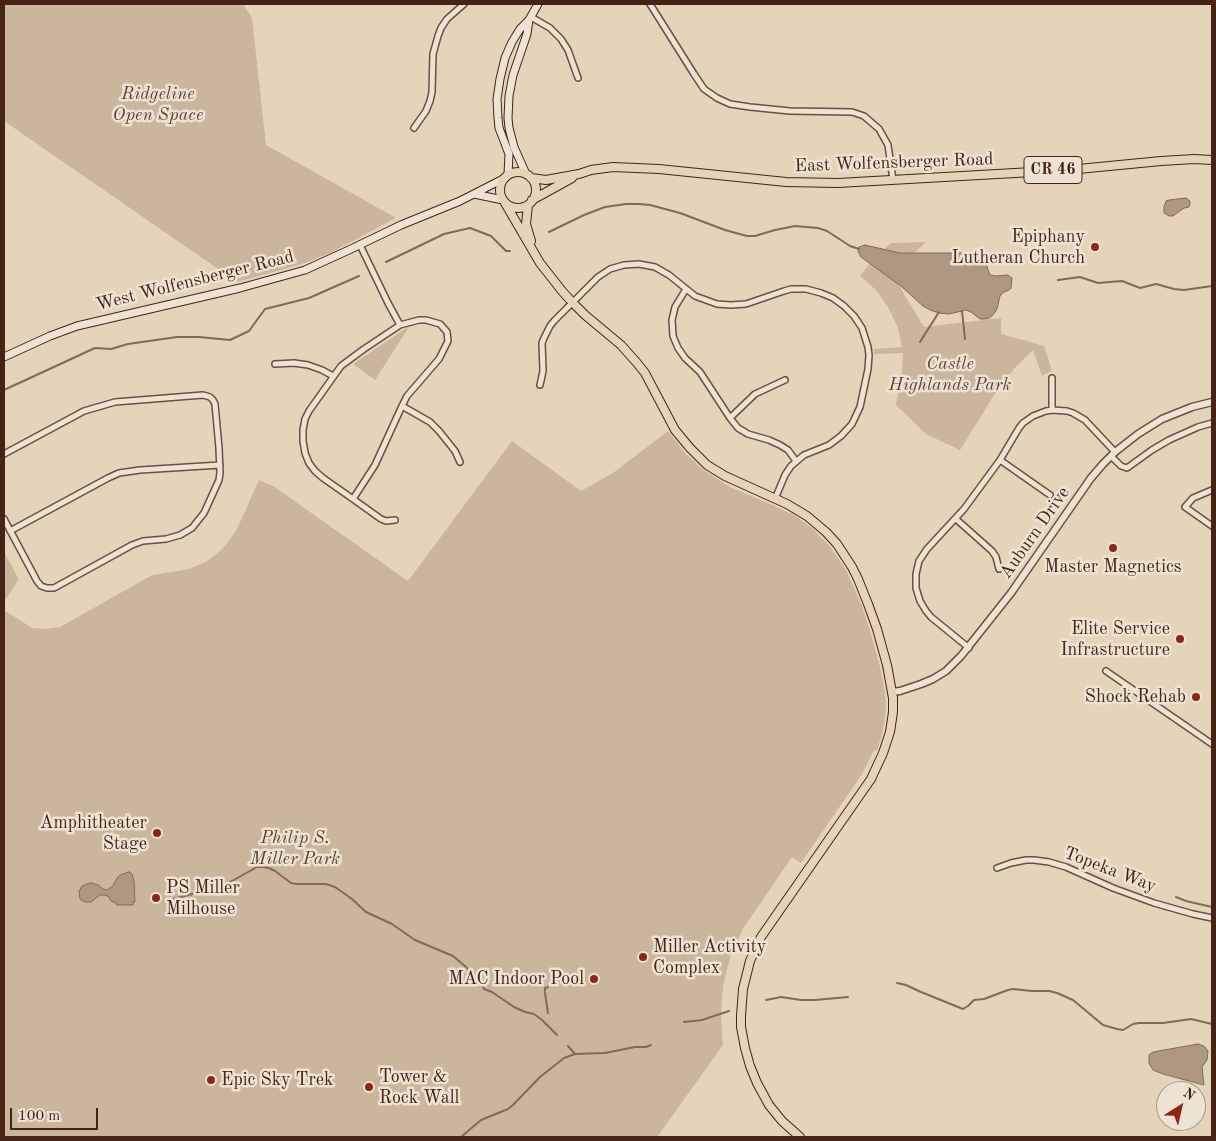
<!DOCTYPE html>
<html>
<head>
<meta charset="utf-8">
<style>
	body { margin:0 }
	#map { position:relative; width:1216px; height:1141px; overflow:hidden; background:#e4d4b9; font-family:"Old Standard TT",serif }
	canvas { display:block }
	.frame { position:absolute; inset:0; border:5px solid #452316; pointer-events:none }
	.north { position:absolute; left:1156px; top:1081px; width:50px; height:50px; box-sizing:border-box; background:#ede3d2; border:1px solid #aa9687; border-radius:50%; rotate:35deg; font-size:14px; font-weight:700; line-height:20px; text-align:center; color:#452316 }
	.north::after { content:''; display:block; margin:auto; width:18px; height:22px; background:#8f2418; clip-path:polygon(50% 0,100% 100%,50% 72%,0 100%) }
	.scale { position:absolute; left:10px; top:1108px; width:88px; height:22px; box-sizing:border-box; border:2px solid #452316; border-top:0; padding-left:6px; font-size:15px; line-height:18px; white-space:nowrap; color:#452316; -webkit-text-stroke:4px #ede3d2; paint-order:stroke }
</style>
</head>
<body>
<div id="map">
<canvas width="1216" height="1141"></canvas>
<div class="frame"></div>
<div class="north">N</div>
<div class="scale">100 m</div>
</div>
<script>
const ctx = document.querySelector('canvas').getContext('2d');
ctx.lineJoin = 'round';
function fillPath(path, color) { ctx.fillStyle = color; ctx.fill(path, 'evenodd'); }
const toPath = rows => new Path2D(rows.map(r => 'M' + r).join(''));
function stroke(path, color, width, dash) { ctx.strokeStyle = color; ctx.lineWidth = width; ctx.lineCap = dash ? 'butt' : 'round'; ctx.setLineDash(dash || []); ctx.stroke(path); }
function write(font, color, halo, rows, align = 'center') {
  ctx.font = font + ' "Old Standard TT",serif'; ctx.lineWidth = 5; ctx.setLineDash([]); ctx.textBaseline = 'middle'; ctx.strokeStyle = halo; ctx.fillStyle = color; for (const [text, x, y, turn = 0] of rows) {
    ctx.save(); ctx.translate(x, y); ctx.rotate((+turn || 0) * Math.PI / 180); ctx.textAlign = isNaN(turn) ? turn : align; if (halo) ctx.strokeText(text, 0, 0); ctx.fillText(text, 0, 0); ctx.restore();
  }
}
fillPath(toPath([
	[4,4,243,4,252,18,266,145,396,218,330,253,302,264,237,282,4,121],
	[926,242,892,274,924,327,1001,318,1001,334,1044,346,1052,371,1047,373,1042,376,1033,350,1014,369,994,395,960,450,926,434,896,405,902,372,903,353,874,354,874,349,902,347,898,328,888,307,876,290,860,276,872,261,891,243],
	[409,327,375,380,353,364,402,331],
	[668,431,685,453,703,470,730,487,772,505,794,515,812,528,831,548,846,570,862,606,870,631,880,667,885,693,886,706,883,730,877,751,874,750,862,774,801,863,792,857,744,927,731,954,723,986,721,1016,723,1045,657,1137,4,1137,4,610,32,628,46,629,60,627,147,578,153,575,189,569,206,562,220,551,229,541,237,529,259,480,273,486,408,581,512,441,581,491,613,473],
	[4,552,18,578,17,582,4,602]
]), '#c9b69d');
const water = toPath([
	[1186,198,1190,201,1190,204,1189,207,1184,208,1173,216,1169,216,1164,213,1164,207,1166,201,1169,200,1186,198],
	[865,245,900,253,976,253,980,255,984,259,990,275,996,276,1008,275,1012,278,1011,288,1009,290,1004,292,1000,296,997,309,993,315,989,318,985,319,980,319,971,312,966,310,949,314,939,313,930,310,923,306,902,287,861,257,858,251,859,247,865,245],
	[129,872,132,874,134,881,135,902,133,902,133,905,117,905,116,903,111,901,108,896,104,895,100,895,91,902,85,902,80,899,79,891,82,886,90,883,92,883,98,885,103,889,107,890,113,886,117,878,120,875,129,872],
	[1198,1044,1204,1046,1208,1051,1207,1060,1202,1067,1204,1085,1163,1074,1153,1070,1149,1063,1149,1055,1153,1052,1198,1044]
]);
fillPath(water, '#ae9882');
stroke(water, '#846957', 1);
stroke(toPath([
	[549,232,584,215,605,207,626,204,639,204,650,205,680,213,725,230,747,236,755,236,775,230,795,226,818,228,827,231,850,246,859,249],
	[386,262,444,234,470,228,491,236,506,251,510,251],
	[1058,280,1080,277,1098,283,1122,281,1140,288,1156,284,1174,289,1184,290,1212,286],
	[962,311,965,339],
	[920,342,939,312],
	[4,390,95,348,111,349,128,344,177,337,199,337,230,340,249,331,265,309,309,298,359,276],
	[1176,897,1186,901,1212,907],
	[173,899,211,889,232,881,257,867,263,867,269,868,275,871,291,883,296,884,326,884,335,887,352,899,366,912,392,924,415,940,453,956,466,967],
	[467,968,480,980],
	[481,983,484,989,492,992,514,1007,525,1012,534,1014,542,1020,557,1035],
	[897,983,906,985,921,992,963,1009,968,1006,974,1000,984,999,1008,990,1013,989,1032,991,1049,991,1057,993,1073,1000,1103,1025,1117,1029,1123,1030,1133,1024,1139,1023,1163,1023,1191,1019,1212,1024],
	[545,991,545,988,548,987],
	[545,993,548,1013],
	[766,1000,781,997,801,1000,815,1000,848,997],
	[684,1022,702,1020,729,1011],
	[568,1046,575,1054],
	[461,1137,481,1120,508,1109,513,1105,540,1077,564,1058,575,1054,605,1053,635,1047,646,1047,651,1045]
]), '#846957', 2);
const minor = toPath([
	[650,4,694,74,704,89,717,98,730,104,750,107,790,111,852,112,864,116,879,129,888,145,893,180],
	[531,17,550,28,561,39,568,50,578,78],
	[414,128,426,111,430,101,432,92,433,54,438,36,441,28,447,19,464,4],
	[360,245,388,303,400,325],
	[686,289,675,307,672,320,673,336,678,348,685,358,700,372,730,418,738,428,748,434,769,440,780,445,788,450,796,461],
	[419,320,426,320,440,324,447,332,448,341,439,359,407,396,402,406,375,465,353,499,323,478,315,471,309,463,305,453,303,441,303,430,305,419,309,411,341,366,364,349,400,325,419,320],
	[275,364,294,363,308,365,322,370,333,376],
	[1052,378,1052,410],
	[540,385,543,371,542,343,544,338,550,326,554,321,598,277,610,269,624,265,639,264,655,267,669,275,695,296,717,304,731,305,746,304,784,291,791,289,806,289,821,293,833,298,844,306,854,316,862,328,868,347,869,355,868,369,860,407,852,424,841,436,829,445,804,455,791,466,785,475,775,499],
	[402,406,430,422,439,431,455,451,460,462],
	[730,418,755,394,785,380],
	[4,454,84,411,115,402,203,395,210,397,213,400,215,404,219,448,220,473,219,480,204,513,192,528,180,535,166,539,143,541,132,545,54,588,47,588,41,586,37,581,4,519],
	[1111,456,1121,466,1127,468,1152,450,1169,440,1198,427,1212,423],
	[1000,460,1050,495],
	[1212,490,1193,498,1185,507,1212,526],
	[353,499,381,519,386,521,395,520],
	[956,519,992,551,996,557,999,569],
	[10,531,108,478,119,473,140,470,220,465],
	[969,648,931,617,926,611,920,601,916,588,916,574,919,561,927,549,964,509,1000,460,1019,428,1023,423,1033,416,1046,411,1052,410,1067,411,1073,413,1085,420,1115,452],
	[1106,671,1212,744],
	[997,868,1011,863,1026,860,1034,860,1049,862,1066,867,1113,888,1154,903,1193,914,1212,918]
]);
const tertiary = toPath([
	[892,692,900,691,921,684,933,679,946,671,961,656,1011,593,1091,478,1103,464,1115,452,1138,434,1162,419,1192,407,1212,402]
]);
const secondary = toPath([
	[526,174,514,147,509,128,508,118,509,96,513,75,527,34,529,20],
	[508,175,509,154,499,128,498,118,497,99,500,79,505,58,512,42,520,29,529,20,538,4],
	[474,194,503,200],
	[4,357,50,336,77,326,240,288,305,270,351,249,401,225,460,201,505,178]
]);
const primary = toPath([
	'500 190a18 18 0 1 1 36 0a18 18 0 1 1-36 0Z',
	[531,178,546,180,579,174,591,170,613,167,659,169,786,182,838,183,1068,170,1161,161,1194,159,1212,160],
	[532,200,572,178],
	[505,203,540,263,562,291,572,302,585,315,621,345,637,363,645,373,675,430,690,448,707,465,725,476,787,504,807,516,826,532,837,544,852,567,858,579,868,604,877,629,887,665,893,698,893,712,890,732,883,753,871,779,761,937,750,961,743,989,741,1016,741,1027,745,1048,750,1066,757,1083,769,1105,782,1121,800,1137],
	[528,205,526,224,531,241]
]);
stroke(minor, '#6d4f3f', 8);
stroke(tertiary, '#6d4f3f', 9);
stroke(secondary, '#452316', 9);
stroke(primary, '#452316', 10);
stroke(minor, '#ede3d2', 5);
stroke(tertiary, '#ede3d2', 6);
stroke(secondary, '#ede3d2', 7);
stroke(primary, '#e4d4b9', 8);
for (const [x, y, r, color] of [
	[1095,247,5,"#8f2418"],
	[1113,548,5,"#8f2418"],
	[1180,639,5,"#8f2418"],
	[1196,697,5,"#8f2418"],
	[157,833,5,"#8f2418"],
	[156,898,5,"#8f2418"],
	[643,957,5,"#8f2418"],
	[594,979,5,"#8f2418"],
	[211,1080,5,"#8f2418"],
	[369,1087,5,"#8f2418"]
]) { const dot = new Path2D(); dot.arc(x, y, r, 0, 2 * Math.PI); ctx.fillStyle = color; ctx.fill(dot); stroke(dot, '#ede3d2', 2); }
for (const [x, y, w] of [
	[1053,170,58]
]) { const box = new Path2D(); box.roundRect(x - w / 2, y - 13.5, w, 27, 4); ctx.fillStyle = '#ede3d2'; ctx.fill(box); stroke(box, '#452316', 1); }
write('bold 16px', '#452316', null, [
	["CR 46",1053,170]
]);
write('italic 18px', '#5f4031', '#ede3d2', [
	["Ridgeline",158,94],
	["Open Space",158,115],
	["Castle",950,364],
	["Highlands Park",950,385],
	["Philip S.",295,838],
	["Miller Park",295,859]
]);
write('18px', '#452316', '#ede3d2', [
	["East Wolfensberger Road",894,163,-2],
	["West Wolfensberger Road",195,281,-14],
	["Auburn Drive",1035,533,-55],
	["Topeka Way",1110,870,21]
]);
write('18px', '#452316', '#ede3d2', [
	["Epiphany",1085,237],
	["Lutheran Church",1085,258],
	["Master Magnetics",1113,567,"center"],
	["Elite Service",1170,629],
	["Infrastructure",1170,650],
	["Shock Rehab",1186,697],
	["Amphitheater",147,823],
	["Stage",147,844],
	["PS Miller",166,888,"left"],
	["Milhouse",166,909,"left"],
	["Miller Activity",653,947,"left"],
	["Complex",653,968,"left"],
	["MAC Indoor Pool",584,979],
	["Tower &",379,1077,"left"],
	["Rock Wall",379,1098,"left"],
	["Epic Sky Trek",221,1080,"left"]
], 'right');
</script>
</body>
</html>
